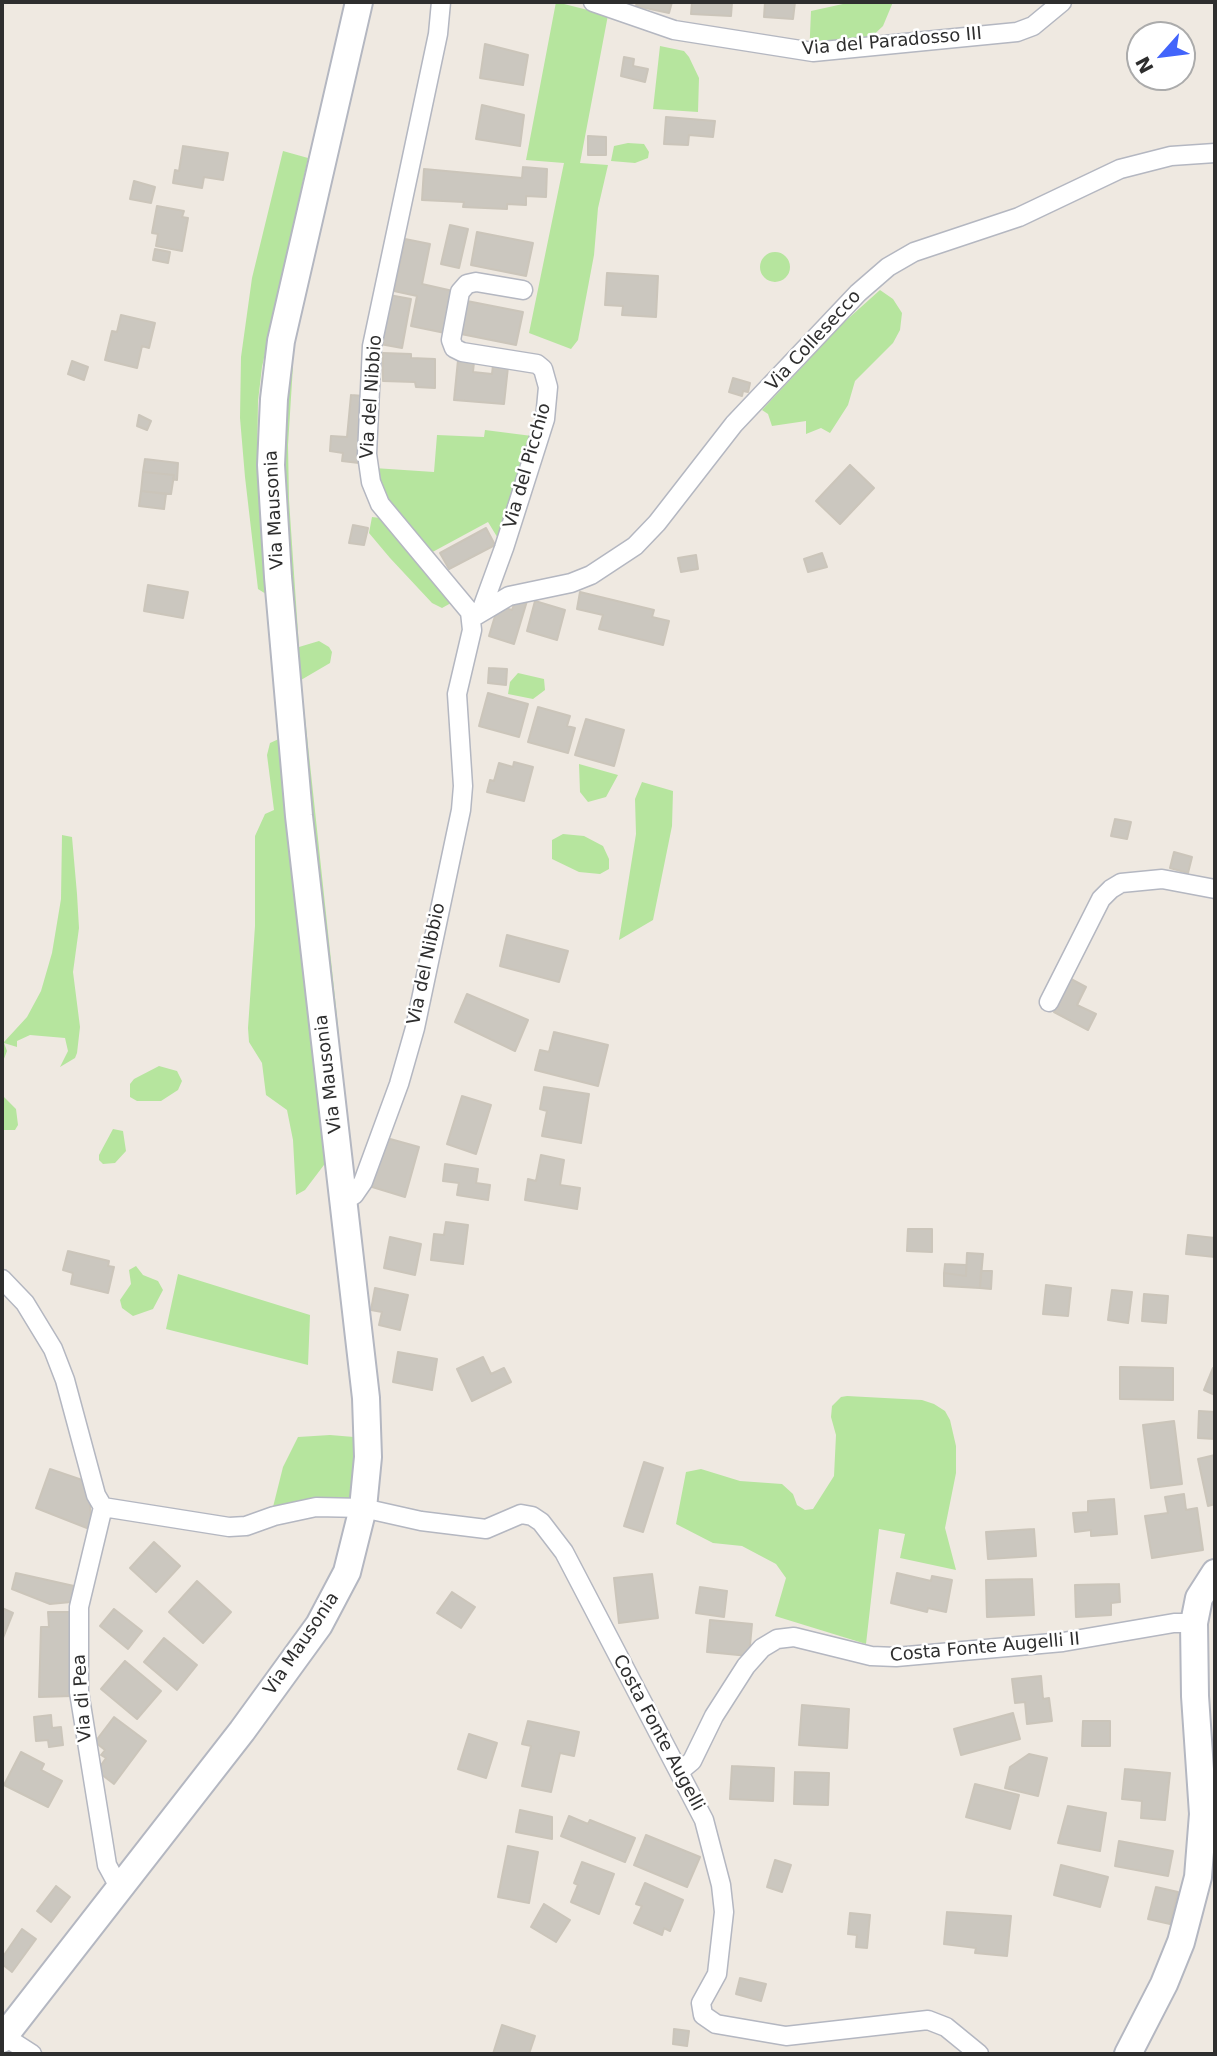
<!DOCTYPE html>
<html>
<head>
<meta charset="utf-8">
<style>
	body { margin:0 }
	#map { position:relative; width:1217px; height:2056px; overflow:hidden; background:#efe9e1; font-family:"DejaVu Sans",sans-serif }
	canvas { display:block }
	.frame { position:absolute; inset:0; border:4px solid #2e2e2e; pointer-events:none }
	.north { position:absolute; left:1126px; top:21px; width:70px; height:70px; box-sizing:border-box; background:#fff; border:2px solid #ababab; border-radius:50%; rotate:242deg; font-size:19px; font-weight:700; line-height:28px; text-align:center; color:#2e2e2e }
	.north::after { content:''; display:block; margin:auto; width:24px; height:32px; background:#4264fb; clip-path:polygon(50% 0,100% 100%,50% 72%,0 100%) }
</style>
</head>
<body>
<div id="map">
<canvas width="1217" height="2056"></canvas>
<div class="frame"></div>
<div class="north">N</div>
</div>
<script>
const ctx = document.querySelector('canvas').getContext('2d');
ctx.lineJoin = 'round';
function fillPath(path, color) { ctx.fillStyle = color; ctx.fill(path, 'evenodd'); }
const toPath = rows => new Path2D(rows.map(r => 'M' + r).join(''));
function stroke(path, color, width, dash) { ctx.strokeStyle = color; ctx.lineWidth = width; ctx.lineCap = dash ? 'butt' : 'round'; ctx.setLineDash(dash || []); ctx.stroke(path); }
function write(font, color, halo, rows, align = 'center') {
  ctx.font = font + ' "DejaVu Sans",sans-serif'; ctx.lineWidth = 5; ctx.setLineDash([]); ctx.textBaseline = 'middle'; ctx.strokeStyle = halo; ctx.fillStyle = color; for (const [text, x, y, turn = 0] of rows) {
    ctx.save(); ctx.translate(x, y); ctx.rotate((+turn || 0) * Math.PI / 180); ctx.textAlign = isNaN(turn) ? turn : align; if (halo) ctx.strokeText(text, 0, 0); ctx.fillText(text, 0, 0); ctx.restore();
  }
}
fillPath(toPath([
	[556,2,608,15,580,163,608,165,598,208,594,255,578,340,571,349,529,333,564,163,526,160],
	[852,2,893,2,883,26,864,44,836,58,818,61,809,58,811,11],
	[660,46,684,51,689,57,699,78,698,112,653,109],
	[628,143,644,144,649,152,648,158,635,163,611,161,614,146],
	[283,151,308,158,262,367,258,401,257,467,266,594,258,589,245,477,240,418,241,357,252,278],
	'760 267a15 15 0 1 1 30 0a15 15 0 1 1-30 0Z',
	[880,290,893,299,902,313,900,330,893,343,855,381,848,405,830,433,821,428,806,434,806,421,772,426,768,414,762,410,841,325],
	[289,366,293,366,288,445,289,500,299,647,319,641,329,647,332,652,330,663,301,680,339,1035,332,1034,287,555,284,456],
	[485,430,532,436,499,540,488,522,427,555,388,507,374,468,434,472,437,435,484,437],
	[372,517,380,518,451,603,442,608,432,603,390,558,369,533],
	[518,673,544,679,545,690,533,699,508,694,510,682],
	[281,738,327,1161,305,1190,296,1195,293,1140,287,1110,266,1095,262,1063,249,1042,248,1028,255,926,255,836,265,814,274,810,267,755,270,743],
	[579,764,618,775,606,797,588,802,580,792],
	[642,782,673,791,672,826,653,920,619,940,636,834,635,799],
	[563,834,584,836,603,846,609,859,609,869,600,874,579,872,552,859,552,840],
	[62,835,72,837,77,894,79,928,73,972,80,1027,77,1053,75,1058,60,1067,68,1051,65,1038,30,1035,17,1041,17,1047,4,1043,7,1051,2,1064,2,1039,4,1042,27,1017,41,991,52,953,61,899],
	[159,1066,177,1071,182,1081,178,1090,161,1101,137,1101,130,1097,130,1084,134,1079],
	[2,1095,16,1109,18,1125,15,1130,2,1130],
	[113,1129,123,1131,126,1151,115,1163,103,1164,99,1160,99,1155],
	[136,1266,143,1275,158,1281,163,1290,153,1309,133,1316,122,1308,120,1300,131,1284,129,1270],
	[178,1274,310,1315,308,1365,166,1329],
	[847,1396,922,1400,934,1404,945,1411,950,1420,956,1446,956,1473,945,1528,956,1570,900,1558,905,1534,879,1529,866,1644,775,1616,786,1578,776,1564,742,1546,713,1543,676,1524,686,1472,701,1469,740,1481,782,1484,793,1494,797,1505,805,1510,813,1509,834,1476,836,1435,831,1417,832,1406,841,1397],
	[330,1435,354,1437,354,1480,349,1502,273,1507,283,1467,298,1437]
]), '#b6e59e');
const building = toPath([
	[637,2,672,2,669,13,636,6,637,2],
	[692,2,732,2,731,16,691,14,692,2],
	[765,2,795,2,793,19,764,17,765,2],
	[485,44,528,55,523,85,480,78,485,44],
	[624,57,634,59,633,66,648,69,645,82,621,76,624,57],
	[482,105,524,115,520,146,476,139,482,105],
	[666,117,715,121,713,137,689,135,688,145,664,144,666,117],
	[588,136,606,137,606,155,588,155,588,136],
	[183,146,228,153,223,180,204,177,202,188,173,183,175,170,179,171,183,146],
	[523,167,547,169,546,197,526,196,526,205,507,204,507,209,463,207,464,202,422,200,424,169,522,178,523,167],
	[134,181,155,187,151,203,130,199,134,181],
	[157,206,184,211,182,217,188,218,182,251,156,246,158,234,152,233,157,206],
	[450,225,468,229,459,268,441,264,450,225],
	[477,232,533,243,526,276,471,265,477,232],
	[405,239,430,244,422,284,453,291,445,333,411,326,417,296,394,291,405,239],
	[155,249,170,252,168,263,153,260,155,249],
	[607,273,658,276,656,317,622,315,623,306,605,305,607,273],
	[389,295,411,299,402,348,380,344,389,295],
	[467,301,523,312,516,345,461,334,467,301],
	[121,315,155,323,149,348,142,346,137,368,105,360,112,331,117,332,121,315],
	[383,353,411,354,411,358,435,359,435,388,416,387,415,382,383,381,383,353],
	[458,360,474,362,473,372,492,374,493,365,508,367,504,404,454,400,458,360],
	[72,361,88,367,84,380,68,374,72,361],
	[733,378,750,383,748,392,743,391,742,396,729,392,733,378],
	[351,395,364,396,359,463,342,461,343,453,330,451,331,436,347,437,351,395],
	[139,415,151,421,147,430,137,426,139,415],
	[145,459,178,463,177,480,173,479,174,475,143,472,145,459],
	[850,465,874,488,840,524,816,501,850,465],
	[143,472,174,475,171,494,141,491,143,472],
	[141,491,166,494,164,509,139,506,141,491],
	[353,525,368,528,364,545,349,543,353,525],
	[486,528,495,545,449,569,440,553,486,528],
	[822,553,827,567,808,572,804,559,822,553],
	[696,555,698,569,681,572,678,558,696,555],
	[148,585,188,592,183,618,144,611,148,585],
	[580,592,654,610,652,617,669,621,663,645,599,629,603,615,577,609,580,592],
	[516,598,527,601,514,644,489,636,498,606,512,610,516,598],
	[535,601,565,610,557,640,527,631,535,601],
	[489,668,507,669,506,685,488,683,489,668],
	[488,693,528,704,519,737,479,726,488,693],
	[538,707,570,716,567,726,575,728,568,753,528,742,538,707],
	[586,719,624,730,614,766,575,755,586,719],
	[514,762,533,767,524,801,487,792,490,780,494,781,499,763,513,767,514,762],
	[1115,819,1131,822,1127,839,1111,836,1115,819],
	[1174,852,1192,857,1188,873,1170,868,1174,852],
	[507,935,568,951,559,982,500,966,507,935],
	[1071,979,1086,987,1077,1005,1096,1014,1088,1030,1054,1012,1071,979],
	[467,994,528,1020,515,1051,455,1022,467,994],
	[554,1032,608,1045,598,1086,535,1070,540,1050,549,1052,554,1032],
	[544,1087,589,1094,581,1143,542,1136,547,1111,540,1109,544,1087],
	[462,1096,491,1105,476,1154,447,1144,462,1096],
	[383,1137,419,1147,405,1197,369,1186,383,1137],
	[541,1155,564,1160,560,1185,580,1188,577,1209,525,1200,528,1179,536,1181,541,1155],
	[445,1164,478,1169,476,1183,490,1185,488,1200,457,1195,459,1183,443,1181,445,1164],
	[446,1222,468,1225,463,1264,431,1260,434,1234,444,1235,446,1222],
	[908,1229,932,1229,932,1252,907,1251,908,1229],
	[1188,1235,1215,1238,1215,1257,1186,1254,1188,1235],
	[390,1237,421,1244,415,1275,384,1268,390,1237],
	[68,1251,109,1261,108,1266,114,1267,108,1293,71,1284,73,1273,63,1270,68,1251],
	[967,1253,983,1254,980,1288,944,1286,944,1273,966,1276,967,1253],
	[945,1264,966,1265,966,1276,944,1273,945,1264],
	[981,1271,992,1271,991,1289,980,1288,981,1271],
	[1046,1285,1071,1288,1068,1316,1043,1314,1046,1285],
	[375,1288,408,1295,400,1330,379,1325,382,1312,371,1310,375,1288],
	[1112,1290,1132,1292,1128,1323,1108,1320,1112,1290],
	[1144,1294,1168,1296,1166,1323,1142,1321,1144,1294],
	[398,1352,437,1359,432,1390,393,1382,398,1352],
	[483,1357,491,1374,504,1368,511,1382,472,1401,457,1369,483,1357],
	[1120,1367,1173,1368,1173,1400,1120,1399,1120,1367],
	[1213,1368,1215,1369,1215,1395,1204,1390,1213,1368],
	[1199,1411,1215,1412,1215,1439,1198,1438,1199,1411],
	[1174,1421,1182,1484,1151,1488,1143,1425,1174,1421],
	[1215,1455,1215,1504,1208,1506,1198,1459,1215,1455],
	[644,1462,663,1468,643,1532,624,1526,644,1462],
	[50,1469,88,1482,92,1530,36,1508,50,1469],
	[1184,1494,1186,1510,1197,1508,1203,1550,1152,1558,1145,1516,1168,1513,1165,1497,1184,1494],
	[1114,1499,1117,1534,1091,1536,1091,1530,1075,1532,1073,1513,1088,1512,1088,1501,1114,1499],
	[1034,1529,1036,1556,988,1559,986,1532,1034,1529],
	[154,1542,180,1566,156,1592,130,1568,154,1542],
	[16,1573,74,1586,71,1602,50,1604,12,1589,16,1573],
	[897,1573,931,1581,932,1576,952,1580,946,1612,928,1608,927,1612,891,1603,897,1573],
	[652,1574,658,1618,619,1623,614,1578,652,1574],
	[1032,1579,1034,1615,987,1617,986,1580,1032,1579],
	[197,1581,231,1612,203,1643,169,1612,197,1581],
	[1119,1584,1120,1602,1111,1603,1111,1615,1076,1617,1075,1585,1119,1584],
	[700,1587,727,1591,724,1617,696,1613,700,1587],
	[452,1592,475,1607,461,1628,437,1613,452,1592],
	[2,1608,13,1613,3,1638,2,1637,2,1608],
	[114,1609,142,1631,128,1649,100,1626,114,1609],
	[48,1612,71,1612,72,1696,39,1697,41,1627,49,1627,48,1612],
	[710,1620,752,1624,749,1656,707,1652,710,1620],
	[164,1638,197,1665,177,1690,144,1662,164,1638],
	[125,1661,161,1691,137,1719,101,1689,125,1661],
	[1041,1676,1043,1699,1049,1698,1052,1721,1027,1724,1025,1702,1015,1703,1012,1679,1041,1676],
	[802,1705,849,1709,847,1748,799,1745,802,1705],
	[1013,1713,1020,1739,961,1755,954,1729,1013,1713],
	[51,1715,52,1728,61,1727,63,1745,49,1747,48,1740,36,1741,34,1717,51,1715],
	[114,1717,146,1741,114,1784,97,1771,106,1758,101,1755,105,1750,95,1742,114,1717],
	[528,1721,579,1732,574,1756,560,1753,551,1792,522,1786,531,1746,522,1744,528,1721],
	[1083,1721,1110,1721,1110,1746,1082,1746,1083,1721],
	[469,1734,497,1743,486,1778,458,1769,469,1734],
	[21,1752,44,1764,41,1770,62,1781,48,1807,4,1785,21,1752],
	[1029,1754,1047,1758,1038,1796,1005,1788,1010,1767,1029,1754],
	[732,1766,774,1768,773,1801,730,1799,732,1766],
	[1125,1769,1170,1773,1165,1820,1141,1818,1142,1801,1122,1799,1125,1769],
	[795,1772,829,1773,828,1805,794,1804,795,1772],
	[975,1784,1019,1795,1010,1829,966,1817,975,1784],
	[1068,1806,1106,1813,1100,1851,1058,1843,1068,1806],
	[520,1810,552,1817,552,1839,516,1832,520,1810],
	[569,1816,588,1824,590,1820,635,1838,625,1862,561,1836,569,1816],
	[646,1835,700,1857,687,1887,634,1865,646,1835],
	[1119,1841,1173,1851,1168,1876,1115,1866,1119,1841],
	[508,1846,538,1852,529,1903,498,1897,508,1846],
	[775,1860,791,1865,782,1892,767,1887,775,1860],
	[582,1862,614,1874,599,1914,571,1902,578,1885,574,1883,582,1862],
	[1061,1865,1108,1877,1100,1907,1054,1895,1061,1865],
	[645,1883,683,1900,670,1931,664,1928,662,1935,634,1923,642,1906,636,1904,645,1883],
	[56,1886,70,1897,51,1922,37,1911,56,1886],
	[1156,1887,1178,1892,1170,1924,1148,1919,1156,1887],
	[544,1904,570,1920,556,1942,531,1927,544,1904],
	[947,1912,1011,1916,1007,1956,975,1953,976,1948,944,1944,947,1912],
	[850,1913,870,1915,867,1948,856,1947,857,1935,848,1934,850,1913],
	[22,1929,36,1939,12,1972,2,1964,2,1958,22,1929],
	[740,1978,766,1984,761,2001,736,1994,740,1978],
	[502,2025,535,2036,529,2054,493,2054,502,2025],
	[674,2029,689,2031,687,2046,673,2044,674,2029]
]);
fillPath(building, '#cbc7bf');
stroke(building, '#cbc5ba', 2);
const minor = toPath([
	[593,2,674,30,813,52,1017,32,1033,26,1062,2],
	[481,611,504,548,545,419,548,387,543,369,537,364,462,352,454,348,451,340,460,292,467,284,476,282,523,290],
	[472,618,509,596,571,583,591,575,635,546,657,523,734,424,858,293,888,267,914,252,1019,217,1120,169,1171,156,1215,153],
	[1049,1002,1101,899,1111,889,1121,883,1162,879,1215,889],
	[343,1199,354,1195,363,1182,399,1084,415,1028,461,810,463,786,457,694,472,630,470,612,380,504,371,482,367,454,372,346,438,34,441,2],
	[2,1279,25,1303,53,1349,65,1380,96,1495,103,1507,229,1527,246,1526,274,1516,316,1507,363,1508,421,1521,486,1529,521,1514,532,1516,541,1522,564,1552,704,1820,721,1885,724,1912,717,1974,701,2003,703,2015,716,2024,786,2036,928,2020,946,2027,979,2054],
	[103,1507,79,1607,79,1692,107,1865,119,1887],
	[680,1771,692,1761,714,1716,746,1666,762,1648,777,1639,794,1637,871,1656,896,1657,1063,1642,1174,1623,1194,1623],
	[4,2036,32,2054]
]);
const secondary = toPath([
	[2,2039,242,1731,319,1625,347,1572,363,1508,368,1457,366,1398,299,816,278,577,271,465,274,399,281,341,359,2],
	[1128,2054,1164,1984,1181,1942,1198,1877,1203,1814,1195,1696,1194,1623,1199,1598,1215,1573]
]);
stroke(minor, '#b4b7c1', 21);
stroke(secondary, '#b4b7c1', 30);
stroke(minor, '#fff', 18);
stroke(secondary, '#fff', 26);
write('18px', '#2e2e2e', '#fff', [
	["Via del Paradosso III",892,42,-5],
	["Via Collesecco",814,341,-47],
	["Via del Nibbio",372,397,-86],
	["Via del Picchio",528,466,-74],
	["Via Mausonia",275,510,-93],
	["Via del Nibbio",427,964,-78],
	["Via Mausonia",329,1074,-97],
	["Via Mausonia",302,1644,-56],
	["Costa Fonte Augelli II",985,1648,-5],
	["Via di Pea",83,1698,-94],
	["Costa Fonte Augelli",658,1733,62]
]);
</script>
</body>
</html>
